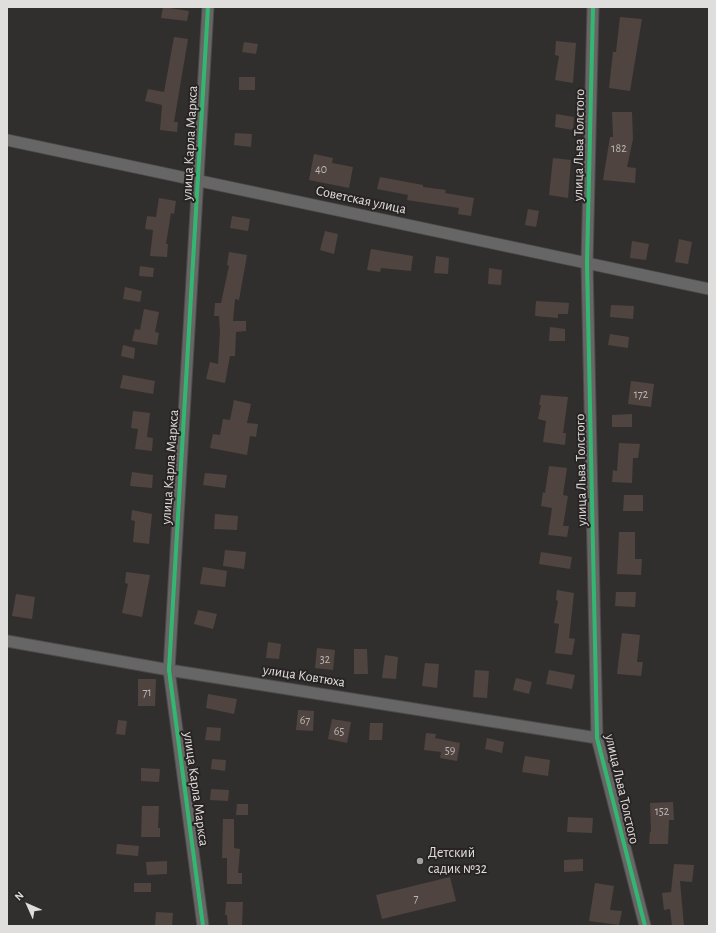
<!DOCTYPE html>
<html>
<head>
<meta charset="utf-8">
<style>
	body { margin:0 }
	#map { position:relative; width:716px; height:933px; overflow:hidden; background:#312f2e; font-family:"Alegreya Sans",sans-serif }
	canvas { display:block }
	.frame { position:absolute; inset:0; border:8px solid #e0dddd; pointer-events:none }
	.north { position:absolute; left:8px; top:885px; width:40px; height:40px; -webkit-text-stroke:3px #282423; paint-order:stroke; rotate:315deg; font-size:11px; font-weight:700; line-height:16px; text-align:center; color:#e0dddd }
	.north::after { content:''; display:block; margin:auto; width:14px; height:18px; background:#e0dddd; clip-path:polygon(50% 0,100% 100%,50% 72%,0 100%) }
</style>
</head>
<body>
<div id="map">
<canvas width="716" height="933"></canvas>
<div class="frame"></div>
<div class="north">N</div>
</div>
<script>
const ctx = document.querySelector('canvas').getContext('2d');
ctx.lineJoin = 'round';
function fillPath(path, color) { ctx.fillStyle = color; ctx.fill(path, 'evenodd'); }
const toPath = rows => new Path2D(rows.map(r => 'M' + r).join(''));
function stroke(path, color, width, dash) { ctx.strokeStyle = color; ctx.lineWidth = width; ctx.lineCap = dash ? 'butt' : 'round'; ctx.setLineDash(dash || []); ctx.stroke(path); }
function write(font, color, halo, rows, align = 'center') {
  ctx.font = font + ' "Alegreya Sans",sans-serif'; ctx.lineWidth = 4; ctx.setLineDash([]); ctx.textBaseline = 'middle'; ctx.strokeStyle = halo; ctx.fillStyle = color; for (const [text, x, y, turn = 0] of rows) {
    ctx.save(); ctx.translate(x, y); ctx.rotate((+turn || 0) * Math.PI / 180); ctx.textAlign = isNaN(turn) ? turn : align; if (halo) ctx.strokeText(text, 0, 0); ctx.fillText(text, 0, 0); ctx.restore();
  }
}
fillPath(toPath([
	[163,7,189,11,187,21,161,18],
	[620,17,642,19,630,91,609,88,613,52,616,52],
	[174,37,188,39,174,122,178,122,177,132,160,130,162,105,145,101,148,89,164,92],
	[556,41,576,43,573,83,555,80,559,56,555,55],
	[244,42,258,44,256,54,242,52],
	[239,77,255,77,255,90,239,90],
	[612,112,632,112,633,139,627,167,636,168,635,183,603,180,610,137,613,137],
	[556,114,574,117,573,130,555,127],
	[235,133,252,134,251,147,234,145],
	[314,154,333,158,332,163,353,167,349,188,309,180],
	[553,158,571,160,568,198,549,195],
	[380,177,423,185,423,187,446,190,445,193,474,198,471,216,458,214,459,208,407,200,408,195,377,189],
	[159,198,176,201,174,214,171,213,166,244,168,244,167,257,150,256,153,230,145,229,147,216,156,217],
	[528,209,539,211,536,227,525,225],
	[232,216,250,219,248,231,230,228],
	[325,231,338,234,334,254,320,250],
	[679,239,692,242,688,264,675,262],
	[632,241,649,244,646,260,630,258],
	[371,249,413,256,411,271,381,268,380,272,367,270],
	[229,252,247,255,239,300,235,299,233,321,246,321,246,331,236,332,235,356,230,356,225,383,206,379,210,362,218,364,220,332,219,316,214,316,215,303,221,303,229,266,227,265],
	[436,256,449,258,448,274,434,273],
	[140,266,154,268,153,277,139,276],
	[489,268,502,270,501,285,488,284],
	[125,287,142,291,140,302,123,299],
	[536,301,569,303,568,314,558,314,558,318,535,316],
	[611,305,634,306,633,319,610,317],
	[144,309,159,312,155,332,159,333,157,345,132,341,135,329,140,330],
	[550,327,565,329,565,341,549,341],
	[610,334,629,337,628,348,608,345],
	[123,345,135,348,134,359,121,356],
	[123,375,155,381,153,394,120,388],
	[631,381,654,384,651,407,628,404],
	[541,395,568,397,563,433,566,433,565,445,543,442,546,421,538,419,541,405,539,405],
	[234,400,251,404,247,423,258,424,256,437,250,436,247,455,210,448,213,434,220,435,223,419,230,420],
	[133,411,150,413,147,437,153,438,152,451,135,449,138,429,131,428],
	[632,414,632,427,612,427,612,415],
	[619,443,640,444,638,458,633,458,632,483,612,482,613,470,617,471],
	[549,466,567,468,563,495,568,496,563,526,569,526,567,537,548,535,552,508,541,506,543,492,545,493],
	[132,472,153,475,152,488,130,486],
	[205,473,227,475,225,488,203,485],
	[624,495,643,495,643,511,623,511],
	[132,510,152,514,149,544,133,542,135,521,131,520],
	[215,514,238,516,237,530,214,529],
	[619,532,635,532,635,559,642,559,641,575,617,574],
	[225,550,246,552,244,569,223,566],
	[541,552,572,557,570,569,539,564],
	[203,567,227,571,225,587,200,584],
	[126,572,150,575,142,617,122,613,128,584,125,583],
	[557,590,574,593,569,638,575,639,572,655,555,653,559,624,554,623,558,601,556,600],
	[616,592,636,592,635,607,615,606],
	[16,594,35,597,32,619,12,616],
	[198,610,217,614,213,629,194,624],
	[622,633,640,635,637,662,643,662,641,676,617,674],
	[268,642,281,644,279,659,266,658],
	[317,648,335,650,333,670,315,668],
	[354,649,367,649,368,674,354,674],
	[385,655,398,657,396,679,382,678],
	[425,663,439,664,437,688,422,686],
	[475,670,489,671,487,698,473,697],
	[549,670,575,675,572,689,546,684],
	[516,678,532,682,529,694,513,690],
	[138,679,156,679,155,706,138,706],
	[208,694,237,699,234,714,206,708],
	[298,710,314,711,313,731,296,730],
	[332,719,351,722,347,743,328,739],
	[118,720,127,721,125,735,116,734],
	[370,723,383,723,382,740,369,740],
	[207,727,221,728,220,741,205,740],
	[426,733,436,734,435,738,460,743,457,761,440,758,441,752,424,750],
	[487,738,504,742,502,753,485,749],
	[525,756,550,760,548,776,522,772],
	[212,759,226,760,225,771,211,769],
	[141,768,160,769,159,782,141,781],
	[211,789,229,790,228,801,210,800],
	[673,802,674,820,669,820,668,844,649,844,650,832,651,832,650,803],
	[237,804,248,804,248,815,236,815],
	[142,806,159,806,158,828,160,828,160,837,141,837],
	[568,817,593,818,592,833,567,832],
	[223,819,234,819,234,848,240,849,238,873,242,873,242,884,227,884,227,858,222,858],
	[117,844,139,846,138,856,116,854],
	[583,859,583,871,564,872,564,860],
	[167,861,167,874,147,875,146,862],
	[674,864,694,865,692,882,680,881,684,926,672,926,670,909,664,910,662,893,671,892],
	[450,877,456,901,382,919,376,895],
	[134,883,151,883,151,892,134,892],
	[595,883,614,886,610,910,622,911,619,925,589,921],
	[226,902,243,902,242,926,228,926,227,915,225,915],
	[156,912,173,913,172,926,155,925]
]), '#4f443f');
const minor = toPath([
	[593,7,587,263,597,738,645,926],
	[7,140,709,289],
	[7,641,169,670,597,738],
	[203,926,169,670,208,7]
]);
stroke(minor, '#4d4b4a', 13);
stroke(minor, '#676666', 11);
stroke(toPath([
	[593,7,587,263,597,738,645,926],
	[203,926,169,670,208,7]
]), '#33b770', 4);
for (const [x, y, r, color] of [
	[420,861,4,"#a3a0a0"]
]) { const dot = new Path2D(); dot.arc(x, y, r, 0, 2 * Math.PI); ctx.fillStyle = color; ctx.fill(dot); stroke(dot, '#282423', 1.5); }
write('12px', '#bcb7b6', null, [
	["182",619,148],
	["40",321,169],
	["172",641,394],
	["32",325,659],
	["71",147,692],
	["67",305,720],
	["65",339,731],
	["59",450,750],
	["152",662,811],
	["7",416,898]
]);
write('14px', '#e0dddd', '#282423', [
	["улица Карла Маркса",190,143,-87],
	["улица Льва Толстого",579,145,-89],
	["Советская улица",361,200,12],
	["улица Карла Маркса",170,467,-86],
	["улица Льва Толстого",581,470,-91],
	["улица Ковтюха",304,676,9],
	["улица Карла Маркса",196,789,82],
	["улица Льва Толстого",622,789,77]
]);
write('14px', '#e0dddd', '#282423', [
	["Детский",428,853],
	["садик №32",428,869]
], 'left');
</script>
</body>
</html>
